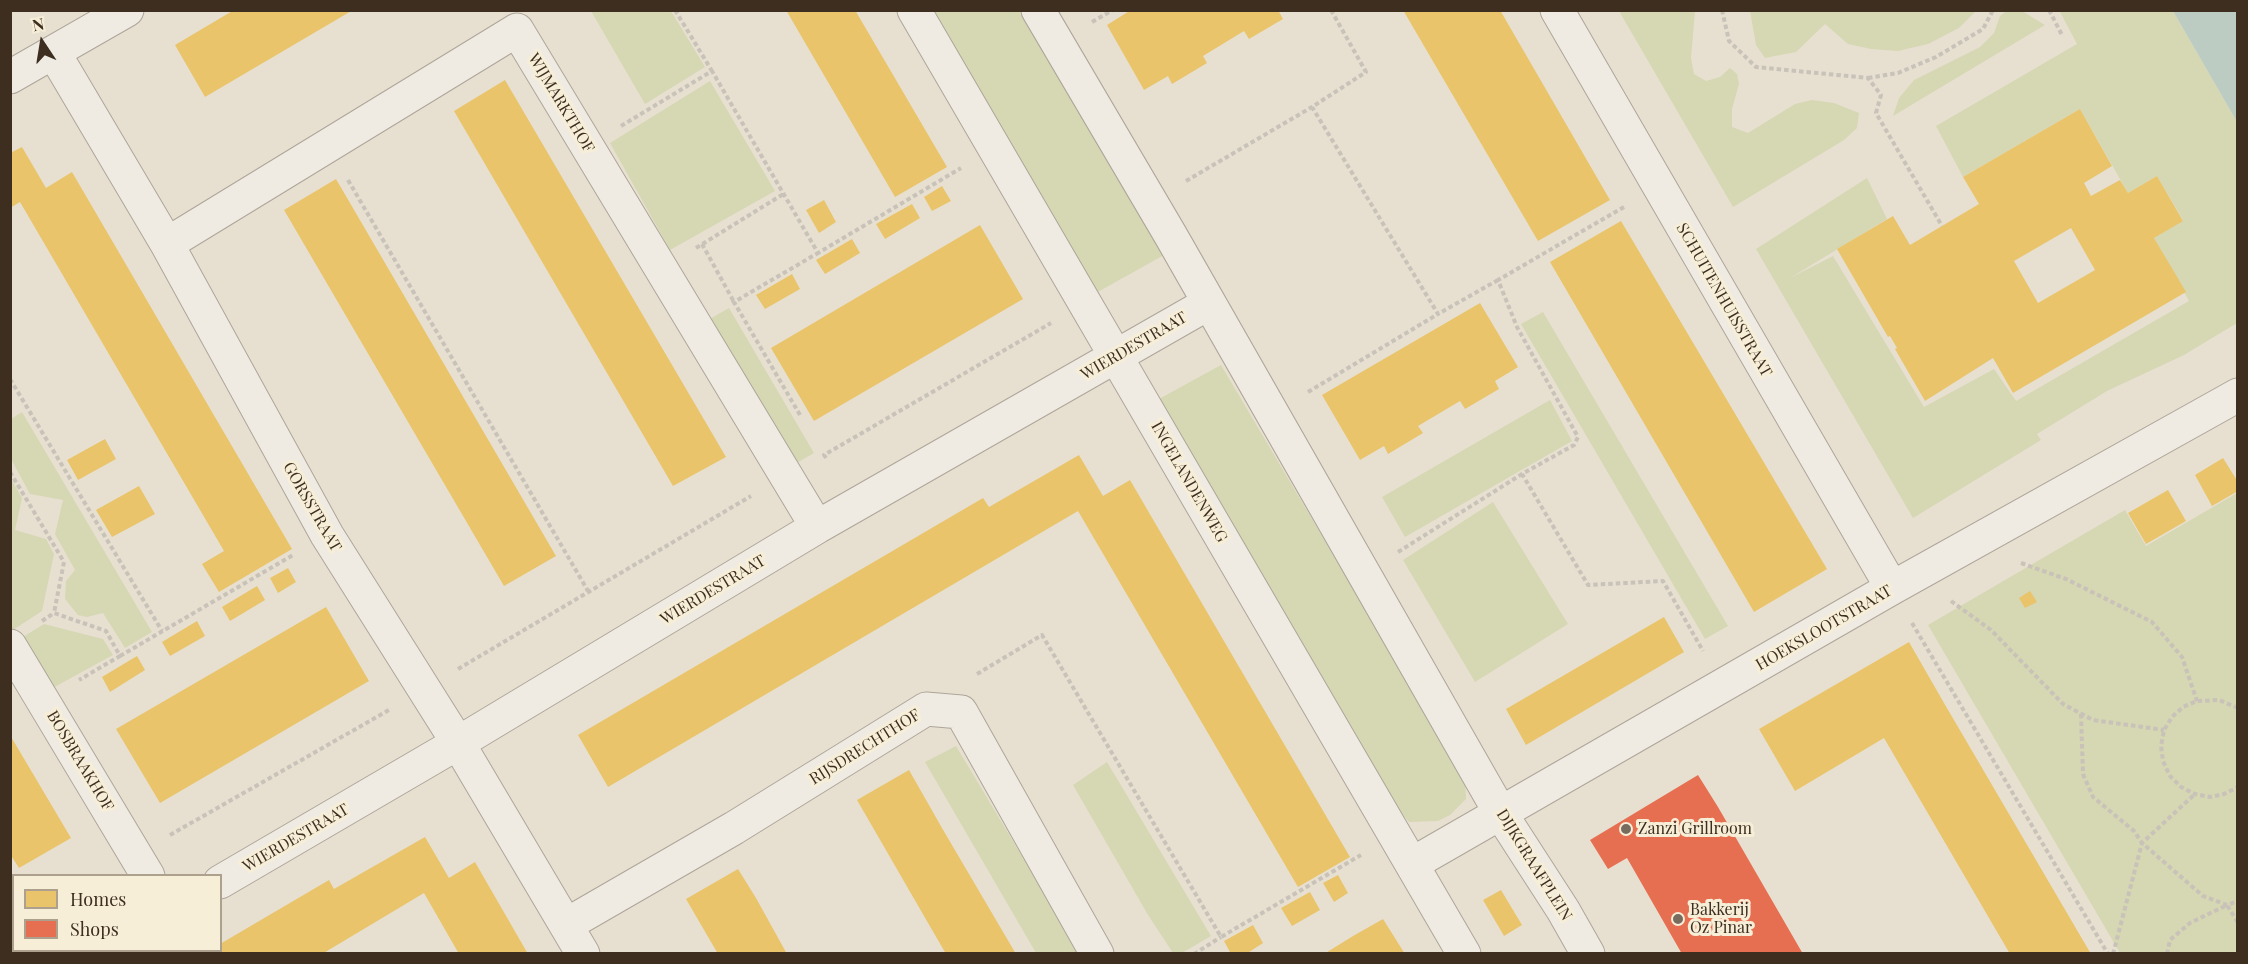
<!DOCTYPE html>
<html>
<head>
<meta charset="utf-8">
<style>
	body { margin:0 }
	#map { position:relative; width:2248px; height:964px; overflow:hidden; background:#e7e0d1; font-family:"Playfair Display",serif }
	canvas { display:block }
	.frame { position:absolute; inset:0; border:12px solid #3d2e20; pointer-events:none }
	.legend { position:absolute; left:12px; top:874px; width:210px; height:78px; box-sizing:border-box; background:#f7eed8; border:2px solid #ada18e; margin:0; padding:8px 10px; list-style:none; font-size:18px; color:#3d2e20 }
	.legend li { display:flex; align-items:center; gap:12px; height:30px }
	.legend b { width:30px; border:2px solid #ada18e }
	.north { position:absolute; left:12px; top:12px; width:60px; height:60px; -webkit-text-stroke:4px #f7eed8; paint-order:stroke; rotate:348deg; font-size:16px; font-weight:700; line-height:24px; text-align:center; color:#3d2e20 }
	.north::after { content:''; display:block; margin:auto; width:21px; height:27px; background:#3d2e20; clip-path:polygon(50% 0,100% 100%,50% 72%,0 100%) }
</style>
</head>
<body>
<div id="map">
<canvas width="2248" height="964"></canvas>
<div class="frame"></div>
<ul class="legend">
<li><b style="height:16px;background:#e9c46a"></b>Homes</li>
<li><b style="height:16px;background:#e76f51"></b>Shops</li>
</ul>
<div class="north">N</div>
</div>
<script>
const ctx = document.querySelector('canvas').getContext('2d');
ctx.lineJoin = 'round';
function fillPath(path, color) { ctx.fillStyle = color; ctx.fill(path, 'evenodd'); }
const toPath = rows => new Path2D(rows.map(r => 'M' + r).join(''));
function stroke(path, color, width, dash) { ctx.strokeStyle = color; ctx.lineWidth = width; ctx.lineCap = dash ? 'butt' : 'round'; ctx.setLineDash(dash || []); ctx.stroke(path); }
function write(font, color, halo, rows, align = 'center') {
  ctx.font = font + ' "Playfair Display",serif'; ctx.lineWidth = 6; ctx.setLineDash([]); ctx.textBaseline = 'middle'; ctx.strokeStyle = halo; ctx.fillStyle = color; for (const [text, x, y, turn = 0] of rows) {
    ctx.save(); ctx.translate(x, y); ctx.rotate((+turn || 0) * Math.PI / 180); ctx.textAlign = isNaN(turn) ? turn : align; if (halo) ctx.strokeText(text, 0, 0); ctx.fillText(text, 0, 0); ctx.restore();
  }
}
fillPath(toPath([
	[2059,10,2173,11,2237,122,2237,323,2184,355,2107,391,2037,434,2041,440,1913,518,1756,249,1867,178,1887,219,1790,278,1833,256,1924,407,1994,369,2016,401,2189,301,2154,238,2183,220,2157,176,2128,193,2080,109,1963,177,1936,126,2077,44],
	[591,11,671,11,705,67,645,104],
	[932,11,1019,11,1164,255,1096,293],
	[1619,11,1695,11,1691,58,1694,74,1706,81,1720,77,1730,68,1737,74,1739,84,1732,109,1732,127,1748,133,1795,104,1812,100,1834,103,1859,113,1857,128,1844,140,1733,207],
	[1750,11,1750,10,1976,11,1959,28,1928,44,1898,51,1871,49,1848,44,1825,24,1796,52,1765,58,1756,45],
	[2006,11,2022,11,2045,25,1893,116,1899,98,1914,80,1980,47,1994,33,2000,16],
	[710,81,775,191,670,250,610,143],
	[729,308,814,453,795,464,708,320],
	[1543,312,1728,626,1705,639,1521,324],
	[1221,365,1465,778,1466,799,1450,815,1438,821,1409,822,1399,810,1159,399],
	[1550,400,1572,441,1405,537,1382,497],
	[22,412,152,632,125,648,103,613,87,617,78,615,65,599,66,581,75,570,55,534,63,500,30,494,11,459,11,419],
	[11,479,22,498,15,530,46,539,54,554,42,611,13,630,10,626],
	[2237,493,2237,953,2120,953,1928,625,2125,510,2146,546],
	[1493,502,1568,624,1475,682,1403,560],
	[44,624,103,639,113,655,49,690,18,640],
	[956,746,1080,953,1036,953,925,762],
	[1107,762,1211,936,1182,953,1173,953,1148,915,1073,785]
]), '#d6d7b3');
fillPath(toPath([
	[2173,11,2237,11,2237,122]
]), '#bcccc2');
fillPath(toPath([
	[234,10,353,10,205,97,175,45],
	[786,10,855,10,947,167,895,197],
	[1131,10,1278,10,1283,19,1249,39,1244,31,1203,56,1207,63,1172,84,1168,76,1144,90,1107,25],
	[1403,10,1500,10,1610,200,1538,241],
	[505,80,726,457,673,486,454,111],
	[2080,109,2112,166,2084,183,2091,196,2120,180,2128,193,2157,176,2183,221,2154,238,2186,292,2013,393,1993,358,1925,401,1895,349,1897,348,1890,336,1888,337,1837,249,1893,216,1910,245,1979,204,1963,177],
	[2071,228,2095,270,2038,303,2014,261],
	[22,147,46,188,72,172,292,549,219,592,202,564,224,551,20,202,10,208,10,153],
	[336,179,556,556,504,586,284,210],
	[942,186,951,201,932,211,924,197],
	[824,200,836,222,819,233,806,210],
	[912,204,920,218,885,239,876,224],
	[1621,221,1827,569,1754,612,1550,262],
	[980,225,1023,299,814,421,771,348],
	[852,239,860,253,825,274,816,260],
	[792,274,800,289,765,309,756,295],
	[1480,303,1518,367,1495,381,1499,389,1465,409,1460,401,1418,426,1423,433,1388,454,1384,446,1360,460,1322,395],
	[105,439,116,459,78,480,67,460],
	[1079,455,1103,496,1130,480,1350,857,1298,887,1078,511,608,787,578,735,983,498,989,507],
	[2223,458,2238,482,2238,491,2212,506,2195,475],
	[139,486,155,514,112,537,96,510],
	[2168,490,2186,521,2146,544,2128,513],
	[288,568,296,582,278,593,270,578],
	[257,586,265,600,230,621,222,607],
	[2030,591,2037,602,2025,608,2019,598],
	[326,607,369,681,160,803,116,729],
	[1664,617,1684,652,1526,745,1506,709],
	[197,621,205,636,170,656,162,642],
	[1909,642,1944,703,2091,954,2010,954,1884,738,1795,791,1759,729],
	[137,656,145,670,110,692,102,677],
	[10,735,71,838,19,868,10,854],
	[909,770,942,828,1016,954,946,954,924,916,857,800],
	[425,837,449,878,475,862,528,954,459,954,424,893,322,954,203,954,220,951,220,944,329,880,334,889],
	[738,869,756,898,787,954,718,954,686,899],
	[1338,875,1348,893,1334,902,1323,883],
	[1501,890,1522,925,1504,936,1483,900],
	[1310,892,1320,910,1292,926,1281,908],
	[1383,919,1405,954,1324,954,1353,936],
	[1253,925,1263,943,1246,954,1231,954,1224,941]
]), '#e9c46a');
fillPath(toPath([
	[1698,775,1718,807,1803,954,1682,954,1627,858,1608,869,1590,840]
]), '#e76f51');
const minor = toPath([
	[914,10,1464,954],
	[1038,10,1171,236,1501,814,1563,910,1588,954],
	[1557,10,1892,588],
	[54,53,167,244,327,535,458,743,583,954],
	[10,77,127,10],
	[167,244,517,30,817,527],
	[10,646,148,876],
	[1412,864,1892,588,2238,395],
	[220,882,458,743,817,527,1209,303],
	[566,925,734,828,926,709,961,712,1097,954],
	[98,954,104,950]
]);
stroke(minor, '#ada599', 35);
stroke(toPath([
	[675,10,712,71],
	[1331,10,1366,72,1312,107,1438,314,1498,280],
	[1722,10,1729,41,1756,67,1868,78,1881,95,1876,113,1942,226],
	[2049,10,2062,35],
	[1092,22,1113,10],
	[1868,78,1898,73,1936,57,1983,29,1993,10],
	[621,126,712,71,818,253,961,168],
	[348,180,588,591],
	[1186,181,1312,107],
	[1624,207,1498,280,1517,327,1578,437,1574,445,1522,474,1588,585,1663,581,1703,651],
	[702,244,734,302,732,303],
	[696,248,785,193],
	[10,379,162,631],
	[1308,392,1438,314],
	[800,415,734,302,818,253],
	[826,458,824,455,1051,323],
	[10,472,64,562,54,613,106,631,120,656,79,680],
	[1398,552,1522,474],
	[2021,563,2066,579,2152,622,2182,657,2197,701],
	[1951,601,1991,630,2063,704,2093,720,2164,730],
	[42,621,54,613],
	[1912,623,2108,954],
	[120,656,293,555],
	[458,669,751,496],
	[977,674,1042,635,1221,937,1361,855],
	[2238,708,2219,700,2197,701,2183,707,2172,717,2164,730,2161,746,2163,761,2170,776,2181,787,2195,794,2210,797,2224,794,2238,787],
	[2081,714,2083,774,2093,797,2134,831,2142,843,2203,896,2227,905,2238,901],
	[170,835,389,710],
	[10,929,14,927],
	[1194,954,1221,937],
	[2113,954,2142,843,2195,794],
	[2167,954,2170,940,2190,923,2227,905,2238,923]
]), '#c8c2b9', 4, [4.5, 3]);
stroke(minor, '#efebe3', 33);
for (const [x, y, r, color] of [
	[1626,829,6,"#786c5e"],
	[1678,919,6,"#786c5e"]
]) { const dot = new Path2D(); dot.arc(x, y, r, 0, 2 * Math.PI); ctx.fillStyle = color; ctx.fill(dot); stroke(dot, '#f7eed8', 2); }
write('16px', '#3d2e20', '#f7eed8', [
	["WIJMARKTHOF",561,103,59],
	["SCHUITENHUISSTRAAT",1724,300,60],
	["WIERDESTRAAT",1134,346,-30],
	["INGELANDENWEG",1189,482,60],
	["GORSSTRAAT",312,507,60],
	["WIERDESTRAAT",713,590,-31],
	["HOEKSLOOTSTRAAT",1824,628,-30],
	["RIJSDRECHTHOF",865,747,-32],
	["BOSBRAAKHOF",80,761,59],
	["WIERDESTRAAT",296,838,-30],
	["DIJKGRAAFPLEIN",1534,865,58]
]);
write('16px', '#3d2e20', '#f7eed8', [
	["Zanzi Grillroom",1638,829],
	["Bakkerij",1690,910],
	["Oz Pinar",1690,928]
], 'left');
</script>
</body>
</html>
